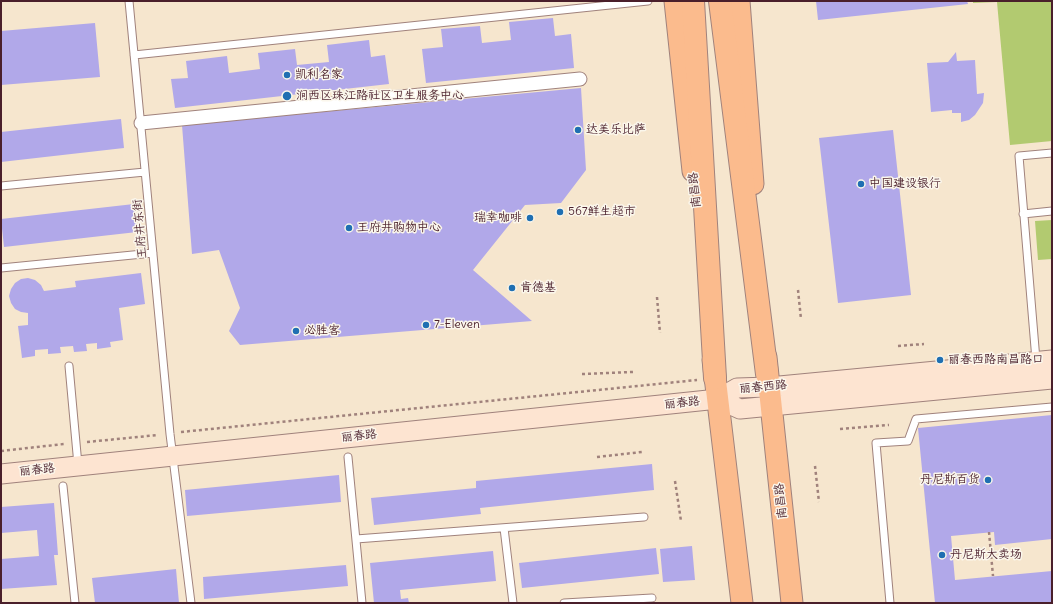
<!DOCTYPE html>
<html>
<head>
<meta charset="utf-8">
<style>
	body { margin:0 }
	#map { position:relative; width:1053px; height:604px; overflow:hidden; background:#f6e6ce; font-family:Delius,sans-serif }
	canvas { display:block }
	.frame { position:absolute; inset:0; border:2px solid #4a1f2b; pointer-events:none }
</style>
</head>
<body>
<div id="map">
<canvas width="1053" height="604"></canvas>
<div class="frame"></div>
</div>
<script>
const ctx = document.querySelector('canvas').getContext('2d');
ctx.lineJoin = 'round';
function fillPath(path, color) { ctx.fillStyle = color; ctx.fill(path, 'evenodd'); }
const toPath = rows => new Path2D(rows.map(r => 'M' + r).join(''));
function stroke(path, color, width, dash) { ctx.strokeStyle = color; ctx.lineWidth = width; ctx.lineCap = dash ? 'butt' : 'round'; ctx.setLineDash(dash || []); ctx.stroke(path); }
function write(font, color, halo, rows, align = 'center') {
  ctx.font = font + ' Delius,"LXGW WenKai TC",sans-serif'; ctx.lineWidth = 3; ctx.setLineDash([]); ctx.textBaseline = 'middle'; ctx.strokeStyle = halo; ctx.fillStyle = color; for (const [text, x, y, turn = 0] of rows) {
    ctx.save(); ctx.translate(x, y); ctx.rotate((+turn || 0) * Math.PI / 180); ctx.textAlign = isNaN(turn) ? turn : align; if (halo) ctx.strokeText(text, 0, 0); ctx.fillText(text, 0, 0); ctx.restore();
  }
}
fillPath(toPath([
	[973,1,1052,1,1052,141,1010,145,997,2,973,3],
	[1052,220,1052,259,1038,260,1035,221]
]), '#b2ca70');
fillPath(toPath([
	[816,1,967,1,968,4,818,20],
	[553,18,555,36,571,34,574,68,426,83,422,49,443,47,441,29,480,26,482,43,511,40,509,22],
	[95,23,100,77,1,85,1,31],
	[369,40,371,57,385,55,389,84,175,108,171,79,188,78,186,61,227,56,229,73,260,69,258,53,295,49,297,65,329,62,327,45],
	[956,52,957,61,975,60,977,94,984,93,983,103,975,115,969,120,961,122,961,113,952,113,952,110,931,112,927,63,948,62],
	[581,88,586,170,561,203,525,205,473,270,532,321,240,345,229,331,240,308,219,250,192,254,182,125],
	[121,119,124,148,1,162,1,132],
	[893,130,911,295,838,303,819,138],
	[134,204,137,232,4,247,1,219],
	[141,273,145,304,119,308,123,340,110,342,111,347,97,349,97,343,86,344,87,351,74,352,73,346,60,347,61,353,48,354,48,349,35,350,35,356,22,358,18,326,28,325,28,313,21,312,15,309,11,303,9,296,11,289,15,283,21,279,28,278,35,280,41,285,44,291,76,287,75,281],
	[1052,415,1052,539,995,545,994,532,951,536,955,580,1052,571,1052,603,935,603,918,428],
	[652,464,654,490,480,508,481,514,374,525,371,498,476,488,476,481],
	[339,475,341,502,187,516,185,490],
	[54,503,58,555,54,555,57,585,1,589,1,559,39,556,37,530,1,533,1,507],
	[692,546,695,580,663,582,660,549],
	[656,548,659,574,522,588,519,563],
	[493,551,496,581,400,590,401,599,408,598,409,603,374,603,370,563],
	[346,565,348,586,204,599,203,577],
	[176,569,179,603,95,603,92,578]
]), '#b1a8e9');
const lane = toPath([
	[129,1,170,434,191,603],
	[134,55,648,1],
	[1,186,145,172],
	[1023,214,1052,211],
	[1,268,153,253],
	[1036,360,1019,156,1052,153],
	[69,366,78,465],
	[348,457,362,603],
	[63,486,75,603],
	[504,528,513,603],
	[356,539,644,517],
	[564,603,652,598],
	[890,603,876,443,908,441,916,419,1052,407]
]);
const street = toPath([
	[141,123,580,79]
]);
const secondary = toPath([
	[718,399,740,409,1052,379],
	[1,474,718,399,737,388,769,387,1052,360]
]);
const primary = toPath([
	[675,1,693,171],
	[739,1,753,184],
	[766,357,792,603],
	[713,360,742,603]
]);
const highway = toPath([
	[693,1,715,378],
	[720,1,767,374]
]);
stroke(lane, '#a0827c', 9);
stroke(street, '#a0827c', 15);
stroke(secondary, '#a0827c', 21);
stroke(primary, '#a0827c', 23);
stroke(highway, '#a0827c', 24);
stroke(toPath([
	[798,290,801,319],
	[657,297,660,333],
	[898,346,924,344],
	[582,374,633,372],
	[840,429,889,425],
	[181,432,697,380],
	[87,442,158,435],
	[1,451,64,444],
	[597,457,642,452],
	[815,466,819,502],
	[675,481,681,521],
	[989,532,993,576]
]), '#a0827c', 2.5, [3, 3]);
stroke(lane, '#fff', 7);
stroke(street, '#fff', 13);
stroke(secondary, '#fde4d1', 19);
stroke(primary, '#fbbb8d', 21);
stroke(highway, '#fbbb8d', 22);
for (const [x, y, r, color] of [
	[287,75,4,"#1f6fb2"],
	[287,96,5,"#1f6fb2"],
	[578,130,4,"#1f6fb2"],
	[861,184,4,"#1f6fb2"],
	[560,212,4,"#1f6fb2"],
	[530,218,4,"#1f6fb2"],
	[349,228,4,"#1f6fb2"],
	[512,288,4,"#1f6fb2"],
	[426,325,4,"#1f6fb2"],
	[296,331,4,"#1f6fb2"],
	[940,360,4,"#1f6fb2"],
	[988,480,4,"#1f6fb2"],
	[942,555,4,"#1f6fb2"]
]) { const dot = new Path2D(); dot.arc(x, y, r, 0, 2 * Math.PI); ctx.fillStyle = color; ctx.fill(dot); stroke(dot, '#fbf7ec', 1.5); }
write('12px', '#4a1f2b', '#fbf7ec', [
	["凯利名家",295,75],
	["涧西区珠江路社区卫生服务中心",296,96],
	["达美乐比萨",586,130],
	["中国建设银行",869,184],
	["567鲜生超市",568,212],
	["瑞幸咖啡",522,218,"right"],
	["王府井购物中心",357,228],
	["肯德基",520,288],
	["7-Eleven",434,325],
	["必胜客",304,331],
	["丽春西路南昌路口",948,360],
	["丹尼斯百货",980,480,"right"],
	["丹尼斯大卖场",950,555]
], 'left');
write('12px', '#4a1f2b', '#fbf7ec', [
	["南昌路",695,190,-96],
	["王府井东街",140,229,-95],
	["丽春西路",763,387,-5],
	["丽春路",682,403,-6],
	["丽春路",359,436,-6],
	["丽春路",37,470,-6],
	["南昌路",781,501,-96]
]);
</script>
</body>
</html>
